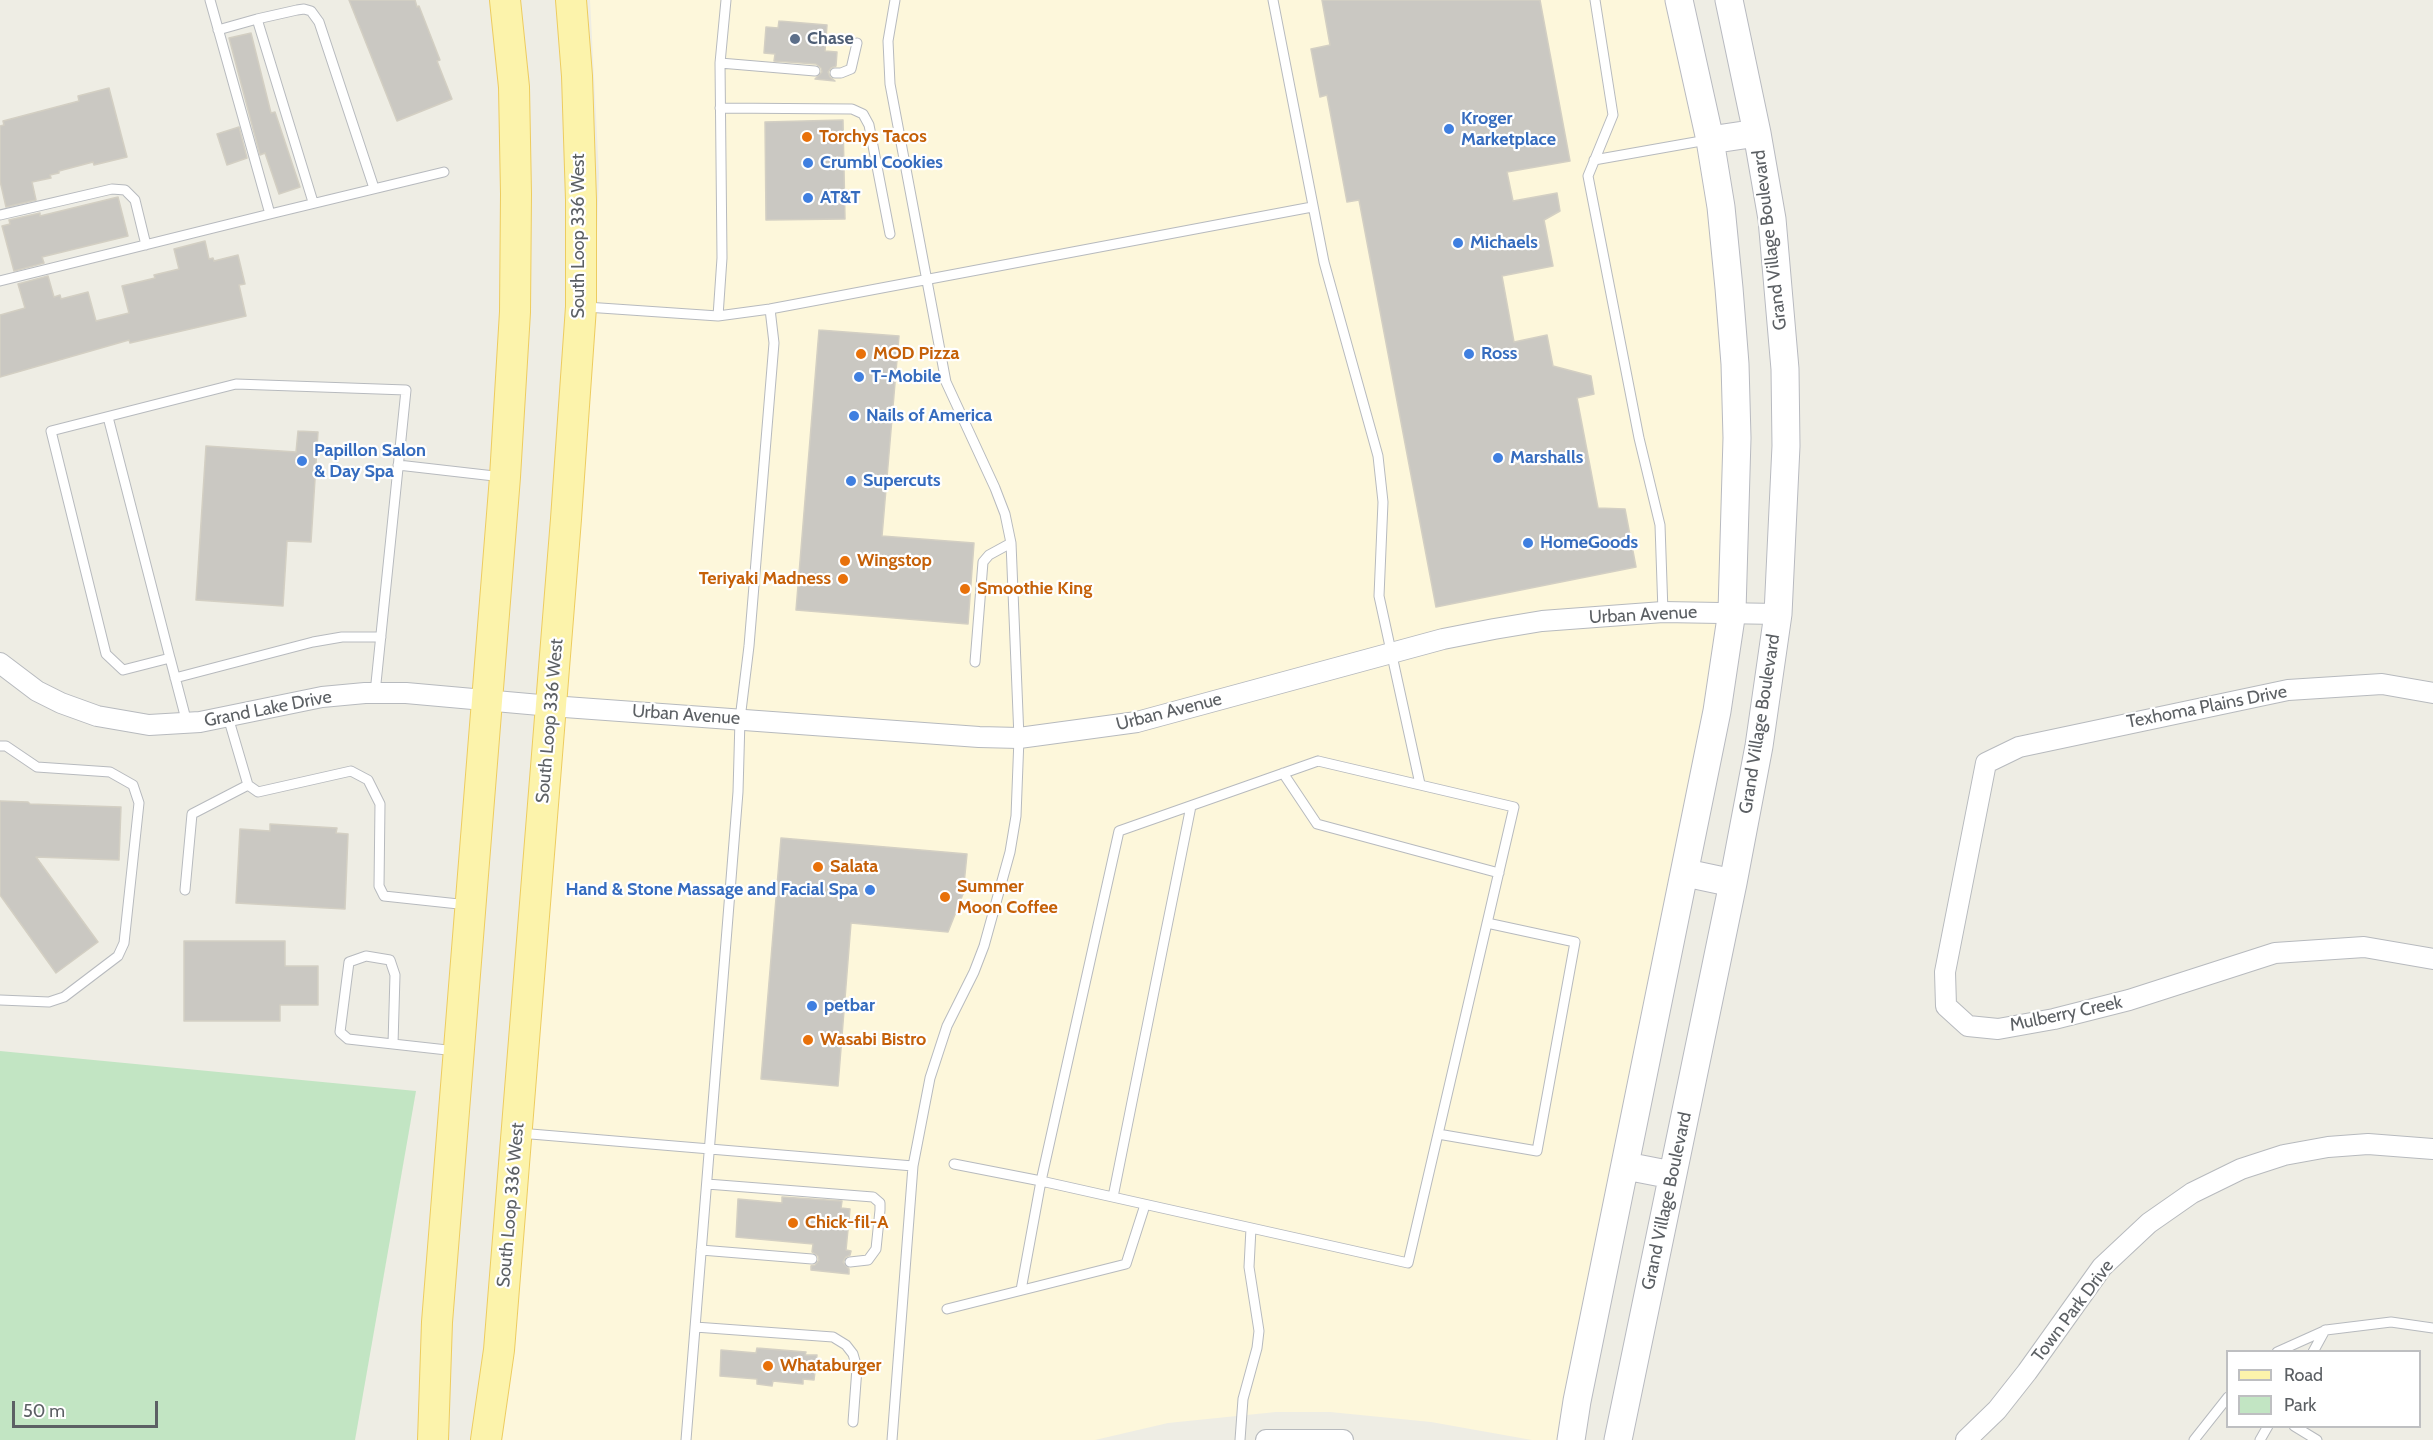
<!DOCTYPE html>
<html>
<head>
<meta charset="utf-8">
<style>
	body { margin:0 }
	#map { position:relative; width:2433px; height:1440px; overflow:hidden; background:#eeede4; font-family:Cabin,sans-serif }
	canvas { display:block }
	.legend { position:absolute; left:2226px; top:1350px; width:195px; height:78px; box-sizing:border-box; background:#fff; border:2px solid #bebfc1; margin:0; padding:8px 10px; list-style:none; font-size:18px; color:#5c6064 }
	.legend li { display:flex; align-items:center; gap:12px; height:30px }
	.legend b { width:30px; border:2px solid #bebfc1 }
	.scale { position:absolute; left:12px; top:1401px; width:146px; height:27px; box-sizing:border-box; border:3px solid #5c6064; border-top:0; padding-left:8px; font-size:18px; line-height:21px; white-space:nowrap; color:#5c6064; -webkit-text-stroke:4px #fff; paint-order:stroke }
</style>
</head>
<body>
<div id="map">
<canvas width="2433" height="1440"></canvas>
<ul class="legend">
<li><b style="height:8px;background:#fcf3ab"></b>Road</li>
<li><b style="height:16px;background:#c2e5c3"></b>Park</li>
</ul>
<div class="scale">50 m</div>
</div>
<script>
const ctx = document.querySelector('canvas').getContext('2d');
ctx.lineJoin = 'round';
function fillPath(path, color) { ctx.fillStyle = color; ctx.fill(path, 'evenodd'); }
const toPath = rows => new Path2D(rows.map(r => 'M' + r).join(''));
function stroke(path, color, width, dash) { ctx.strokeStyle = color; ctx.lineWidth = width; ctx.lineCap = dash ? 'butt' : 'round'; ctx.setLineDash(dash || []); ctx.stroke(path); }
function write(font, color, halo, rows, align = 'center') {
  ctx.font = font + ' Cabin,sans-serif'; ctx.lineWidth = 4.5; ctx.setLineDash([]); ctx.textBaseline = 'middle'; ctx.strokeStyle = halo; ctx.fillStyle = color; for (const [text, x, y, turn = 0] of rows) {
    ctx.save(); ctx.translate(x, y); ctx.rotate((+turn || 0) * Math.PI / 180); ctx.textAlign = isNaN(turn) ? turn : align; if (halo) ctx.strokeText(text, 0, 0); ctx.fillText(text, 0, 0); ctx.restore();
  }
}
fillPath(toPath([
	[590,0,1669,0,1709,183,1729,420,1720,653,1559,1440,1532,1440,1431,1422,1330,1412,1276,1412,1168,1423,1095,1440,502,1440,593,352,599,174]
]), '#fdf7db');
fillPath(toPath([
	[0,1051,416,1091,355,1440,0,1440]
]), '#c2e5c3');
const building = toPath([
	[349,0,415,0,417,7,419,6,440,60,437,61,452,99,397,121,349,0],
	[1322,0,1540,0,1570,161,1507,172,1513,201,1557,193,1560,211,1544,220,1553,266,1502,276,1514,342,1547,335,1553,366,1591,376,1594,394,1577,398,1598,508,1625,509,1636,567,1436,607,1359,200,1347,202,1327,95,1320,97,1311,49,1330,45,1322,0],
	[779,21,827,25,825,51,837,52,836,66,831,68,828,72,830,77,835,81,815,79,822,72,821,68,816,64,774,61,775,54,764,53,766,27,778,28,779,21],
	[251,33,271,113,275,112,300,187,279,194,265,153,260,155,229,38,251,33],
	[109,88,127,157,94,165,93,162,59,171,59,173,50,175,51,178,32,182,36,200,6,207,0,181,0,126,4,125,3,121,79,101,78,96,109,88],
	[843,120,845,219,766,220,765,122,843,120],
	[239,127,247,158,227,165,217,134,239,127],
	[118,197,128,236,42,257,44,263,14,271,2,226,10,224,9,220,40,213,40,216,118,197],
	[205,241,209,259,213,258,214,261,238,255,245,284,239,285,246,316,130,343,129,340,0,377,0,315,25,308,18,284,48,276,54,297,60,295,61,299,88,292,96,321,129,313,122,286,155,278,154,275,179,269,174,249,205,241],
	[819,330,899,336,882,536,974,543,968,624,796,610,819,330],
	[298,431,318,432,311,542,287,541,283,606,196,600,206,446,296,452,298,431],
	[0,801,28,802,30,804,121,807,119,860,36,857,98,942,56,973,0,895,0,801],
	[270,824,337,828,336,833,348,834,345,909,236,903,240,829,270,831,270,824],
	[781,838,967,854,963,894,948,932,851,923,838,1086,761,1079,781,838],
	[184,941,285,941,285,966,318,966,318,1005,280,1005,280,1021,184,1021,184,941],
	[782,1197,842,1201,841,1208,850,1209,846,1250,851,1251,850,1255,846,1257,843,1262,849,1269,849,1274,811,1270,811,1266,815,1265,819,1260,818,1256,812,1252,813,1244,736,1237,738,1199,782,1203,782,1197],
	[757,1348,806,1352,805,1355,817,1355,814,1380,803,1379,803,1384,773,1381,772,1386,757,1384,757,1379,720,1376,721,1350,756,1353,757,1348]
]);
fillPath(building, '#cac8c2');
stroke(building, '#d3cfc3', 1.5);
const lane = toPath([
	[895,0,888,41,890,84,946,382,995,488,1005,514,1011,543,1019,738,1016,816,1010,852,984,946,974,972,947,1026,930,1078,913,1166],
	[1273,0,1324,262,1378,456,1383,502,1379,596,1420,784],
	[1595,0,1613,115,1588,176,1639,438,1660,525,1663,612],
	[218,30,257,19],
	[720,63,815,71],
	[835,73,841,73,851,69,857,43],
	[720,108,852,109,863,114,869,125,890,234],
	[1594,160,1707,140],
	[313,202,257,19,297,10,304,9,311,11,319,22,374,188],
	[270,214,444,172],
	[0,215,112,189,125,190,135,200,146,245],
	[0,281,270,214,210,0],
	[586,307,718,316,770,309,1312,207],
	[718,316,722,258,720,63,726,0],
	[108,417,170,658],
	[398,465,503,477],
	[975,662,983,562,989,555,1011,543],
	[175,678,313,642,342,637,381,637],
	[228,717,248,785,258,792,351,771,368,780,380,804,379,886,384,896,468,905],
	[187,723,170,658,123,670,106,654,51,431,236,384,406,390,375,693],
	[0,746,6,746,37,767,110,772,133,785,139,803,124,943,118,956,64,997,49,1002,0,1000],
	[1318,761,1514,807,1408,1263,1041,1181,1119,831,1318,761],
	[1283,773,1317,824,1499,873],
	[185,890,192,814,248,785],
	[393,1044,395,975,390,960,366,956,349,962,340,1032,348,1039,456,1051],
	[519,1133,913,1166,892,1440],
	[1438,1134,1537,1151,1575,942,1487,923],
	[954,1164,1041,1181,1021,1290],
	[707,1184,873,1197,880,1203,880,1210,876,1249,868,1260,850,1262],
	[1113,1197,1191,806],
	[701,1250,812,1259],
	[947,1309,1126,1264,1145,1205],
	[695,1327,833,1337,846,1345,853,1354,857,1368,853,1422],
	[2277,1352,2326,1330,2391,1322,2433,1328],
	[2313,1352,2325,1330],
	[2294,1426,2317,1440],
	[686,1440,738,792,740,719,749,646,774,343,770,309],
	[1240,1440,1243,1399,1257,1348,1259,1331,1249,1267,1251,1228],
	[2194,1440,2228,1397],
	[2260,1440,2268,1426]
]);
const street = toPath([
	[0,663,37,691,61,703,97,716,149,725,200,722,322,697,365,693,406,693,551,706,979,737,1019,738,1137,722,1443,639,1494,629,1542,621,1663,612,1778,614],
	[2433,693,2382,684,2288,690,2019,747,1986,763,1945,972,1946,1006,1968,1026,1998,1029,2054,1019,2129,1000,2275,953,2364,947,2433,959],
	[1266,1440,1343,1440],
	[1966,1440,1997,1410,2027,1372,2102,1267,2149,1223,2192,1193,2241,1169,2284,1155,2328,1147,2368,1144,2433,1149]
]);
const secondary = toPath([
	[1710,140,1757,133],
	[1686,873,1733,883],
	[1626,1166,1672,1175],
	[1571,1440,1577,1401,1717,711,1732,611,1737,438,1735,364,1729,288,1721,207,1710,140,1679,0],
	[1618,1440,1733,883,1759,746,1778,614,1786,446,1785,369,1772,219,1757,133,1729,0]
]);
const primary = toPath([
	[433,1440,437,1322,505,477,515,312,516,194,514,87,505,0],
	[486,1440,499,1350,566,519,581,307,581,200,577,76,571,0]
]);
stroke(lane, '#b7babe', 11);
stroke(street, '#b7babe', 22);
stroke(secondary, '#b8bac0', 29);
stroke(primary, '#edcc5f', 32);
stroke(lane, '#fff', 9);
stroke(street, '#fff', 20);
stroke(secondary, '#fff', 27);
stroke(primary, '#fcf3ab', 30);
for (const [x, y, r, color] of [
	[795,39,6,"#5c6f8a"],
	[1449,129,6,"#3f7fe0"],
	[807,137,6,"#e8710a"],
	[808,163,6,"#3f7fe0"],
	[808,198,6,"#3f7fe0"],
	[1458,243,6,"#3f7fe0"],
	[861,354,6,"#e8710a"],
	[1469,354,6,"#3f7fe0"],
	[859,377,6,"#3f7fe0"],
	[854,416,6,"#3f7fe0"],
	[1498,458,6,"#3f7fe0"],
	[302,461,6,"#3f7fe0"],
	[851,481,6,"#3f7fe0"],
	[1528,543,6,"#3f7fe0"],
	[845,561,6,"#e8710a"],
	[843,579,6,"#e8710a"],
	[965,589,6,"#e8710a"],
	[818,867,6,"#e8710a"],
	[870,890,6,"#3f7fe0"],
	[945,897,6,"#e8710a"],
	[812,1006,6,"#3f7fe0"],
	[808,1040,6,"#e8710a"],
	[793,1223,6,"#e8710a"],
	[768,1366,6,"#e8710a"]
]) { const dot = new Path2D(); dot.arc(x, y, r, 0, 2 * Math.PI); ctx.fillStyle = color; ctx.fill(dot); stroke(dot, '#fff', 2); }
write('bold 18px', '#4e5e75', '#fff', [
	["Chase",807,39]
], 'left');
write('bold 18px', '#366cbe', '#fff', [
	["Kroger",1461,119],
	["Marketplace",1461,140],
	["Crumbl Cookies",820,163],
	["AT&T",820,198],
	["Michaels",1470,243],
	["Ross",1481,354],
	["T-Mobile",871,377],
	["Nails of America",866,416],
	["Papillon Salon",314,451],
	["& Day Spa",314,472],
	["Marshalls",1510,458],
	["Supercuts",863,481],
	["HomeGoods",1540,543],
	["Hand & Stone Massage and Facial Spa",858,890,"right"],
	["petbar",824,1006]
], 'left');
write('bold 18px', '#c56008', '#fff', [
	["Torchys Tacos",819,137],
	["MOD Pizza",873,354],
	["Wingstop",857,561],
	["Teriyaki Madness",831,579,"right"],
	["Smoothie King",977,589],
	["Salata",830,867],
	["Summer",957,887],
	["Moon Coffee",957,908],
	["Wasabi Bistro",820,1040],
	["Chick-fil-A",805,1223],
	["Whataburger",780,1366]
], 'left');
write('18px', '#5c6064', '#fff', [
	["South Loop 336 West",579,236,-90],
	["Grand Village Boulevard",1770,240,-97],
	["Urban Avenue",1643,615,-3],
	["Texhoma Plains Drive",2207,707,-11],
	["Grand Lake Drive",268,709,-11],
	["Urban Avenue",1169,712,-14],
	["Urban Avenue",686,715,4],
	["South Loop 336 West",550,721,-85],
	["Grand Village Boulevard",1760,724,-81],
	["Mulberry Creek",2066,1014,-12],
	["Grand Village Boulevard",1667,1201,-78],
	["South Loop 336 West",511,1205,-85],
	["Town Park Drive",2073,1311,-53]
]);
</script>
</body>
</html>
